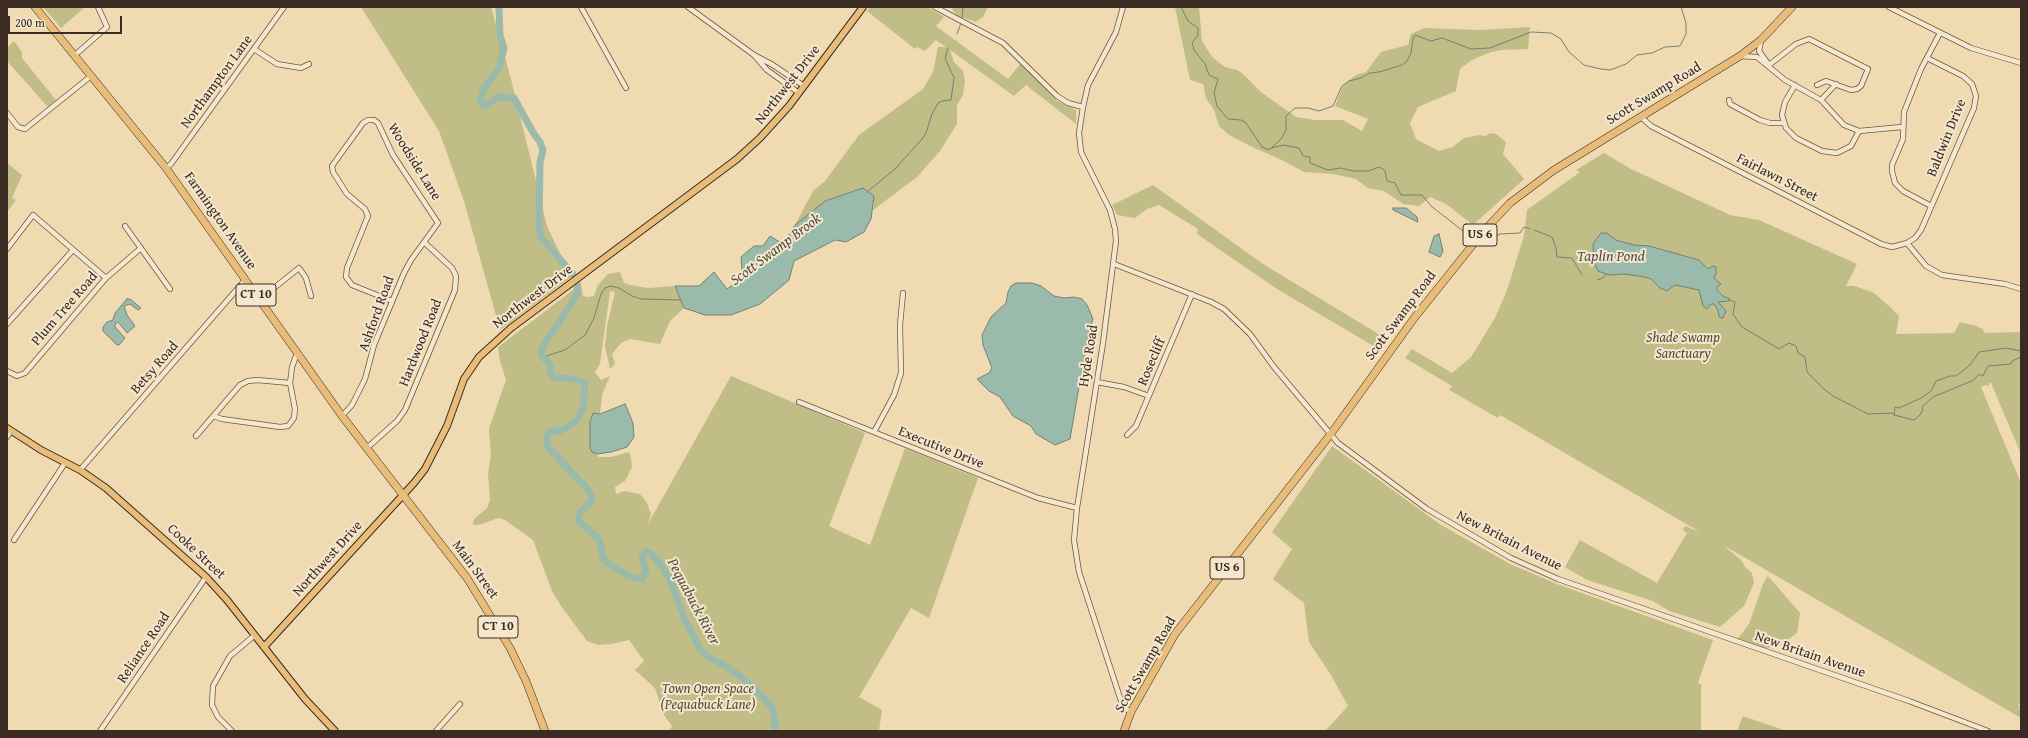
<!DOCTYPE html>
<html>
<head>
<meta charset="utf-8">
<style>
	body { margin:0 }
	#map { position:relative; width:2028px; height:738px; overflow:hidden; background:#f0dab2; font-family:"Gentium Book Plus",serif }
	canvas { display:block }
	.frame { position:absolute; inset:0; border:8px solid #3a2b23; pointer-events:none }
	.scale { position:absolute; left:8px; top:16px; width:114px; height:18px; box-sizing:border-box; border:2px solid #3a2b23; border-top:0; padding-left:5px; font-size:12px; line-height:14px; white-space:nowrap; color:#3a2b23; -webkit-text-stroke:3px #f5e7cd; paint-order:stroke }
</style>
</head>
<body>
<div id="map">
<canvas width="2028" height="738"></canvas>
<div class="frame"></div>
<div class="scale">200 m</div>
</div>
<script>
const ctx = document.querySelector('canvas').getContext('2d');
ctx.lineJoin = 'round';
function fillPath(path, color) { ctx.fillStyle = color; ctx.fill(path, 'evenodd'); }
const toPath = rows => new Path2D(rows.map(r => 'M' + r).join(''));
function stroke(path, color, width, dash) { ctx.strokeStyle = color; ctx.lineWidth = width; ctx.lineCap = dash ? 'butt' : 'round'; ctx.setLineDash(dash || []); ctx.stroke(path); }
function write(font, color, halo, rows, align = 'center') {
  ctx.font = font + ' "Gentium Book Plus",serif'; ctx.lineWidth = 4; ctx.setLineDash([]); ctx.textBaseline = 'middle'; ctx.strokeStyle = halo; ctx.fillStyle = color; for (const [text, x, y, turn = 0] of rows) {
    ctx.save(); ctx.translate(x, y); ctx.rotate((+turn || 0) * Math.PI / 180); ctx.textAlign = isNaN(turn) ? turn : align; if (halo) ctx.strokeText(text, 0, 0); ctx.fillText(text, 0, 0); ctx.restore();
  }
}
fillPath(toPath([
	[43,7,85,7,61,28],
	[361,7,491,7,511,79,547,226,571,277,500,330,464,201,439,131],
	[870,7,928,7,944,17,936,26,1008,79,1021,63,1057,101,1076,110,1076,124,1026,85,1014,96,950,50,954,62,963,71,965,81,963,95,957,105,957,124,940,151,917,177,873,210,874,202,795,225,813,191,825,181,859,135,923,89,933,72,938,47,946,47,936,40,925,51,917,47,915,49,867,11],
	[952,7,988,7,983,17,976,22,958,16,953,11],
	[1175,7,1199,7,1202,41,1212,57,1225,67,1237,70,1243,74,1261,92,1296,117,1315,120,1343,120,1362,131,1368,119,1335,106,1342,88,1348,81,1356,75,1366,72,1381,52,1408,45,1411,34,1424,28,1480,30,1530,27,1528,49,1501,50,1488,53,1472,60,1460,69,1456,91,1418,107,1410,123,1416,139,1439,151,1453,147,1464,138,1480,135,1486,136,1490,133,1496,134,1506,142,1503,154,1524,179,1473,225,1446,204,1430,197,1419,206,1403,204,1384,191,1368,188,1356,179,1333,174,1304,172,1282,160,1250,146,1229,135,1219,126,1214,110,1206,98,1203,84,1190,80],
	[14,41,22,52,22,58,56,100,48,107,7,61,7,48],
	[1604,153,1631,169,1730,215,1759,220,1857,264,1846,286,1855,286,1874,293,1890,307,1899,316,1896,334,1954,333,1960,322,1976,326,1983,329,1984,333,2021,332,2021,454,1991,383,1989,383,1989,386,1986,385,1981,387,2021,483,2021,701,2018,705,2021,707,2019,709,2021,710,2021,718,1723,545,1742,561,1745,567,1752,573,1754,583,1744,606,1720,627,1669,611,1653,601,1587,580,1565,567,1580,540,1657,583,1687,533,1683,530,1685,526,1700,532,1500,415,1498,418,1449,390,1452,386,1405,358,1412,349,1452,373,1471,357,1495,318,1506,293,1524,236,1527,210,1580,172,1576,170],
	[7,163,22,175,12,198,16,200,7,212],
	[1153,185,1263,264,1385,338,1377,348,1277,289,1197,234,1198,229,1159,205,1147,209,1135,218,1117,215,1112,205],
	[620,272,624,283,630,285,648,288,675,286,684,308,670,321,660,344,630,339,621,343,612,354,615,364,610,369,605,346,607,326,615,292,610,291,600,364,595,372,601,380,610,376,602,395,600,414,592,413,590,422,590,448,599,457,611,457,629,452,631,457,632,467,625,481,615,487,616,494,624,491,640,494,647,503,651,514,648,524,731,376,865,433,829,526,870,545,905,448,978,478,929,618,911,608,859,697,882,710,879,731,669,731,672,726,664,715,655,688,635,670,644,661,629,640,611,644,598,645,587,641,561,606,552,591,533,540,505,520,498,518,482,524,473,525,474,519,487,508,490,500,488,475,491,454,489,429,506,380,500,361,498,347,581,284,583,296,588,297,594,296,598,285,608,274],
	[1332,446,1441,525,1510,564,1557,584,1713,640,1698,683,1701,684,1701,731,1325,731,1348,706,1331,675,1309,642,1304,603,1273,579,1292,549,1272,532],
	[1768,576,1800,613,1797,633,1779,646,1758,649,1736,641,1749,624,1763,584],
	[1743,716,1786,731,1737,731]
]), '#c1bd87');
const water = toPath([
	[863,188,874,196,871,219,864,232,846,242,835,240,794,261,789,280,760,304,731,315,705,315,684,308,675,286,699,286,714,272,727,289,737,282,742,271,741,257,754,246,763,246,770,236,783,244,795,225,825,201,863,188],
	[1393,208,1406,208,1417,217,1418,222,1393,210,1393,208],
	[1601,233,1607,233,1616,240,1634,245,1649,246,1699,260,1708,269,1713,266,1716,267,1716,274,1714,278,1721,284,1717,287,1717,290,1723,296,1730,299,1729,301,1718,302,1726,311,1723,318,1719,317,1718,310,1714,304,1711,304,1707,309,1703,306,1699,290,1675,285,1667,291,1660,288,1651,279,1645,277,1624,274,1609,275,1598,271,1594,262,1593,244,1601,233],
	[1439,234,1443,251,1440,257,1429,252,1434,236,1439,234],
	[1016,283,1032,283,1041,286,1054,296,1064,298,1074,297,1082,299,1087,305,1093,319,1088,335,1070,439,1055,445,1036,434,1031,426,1013,416,1000,397,989,391,977,379,989,373,992,368,983,345,982,335,991,317,1006,303,1008,292,1011,286,1016,283],
	[127,299,130,299,141,308,138,310,130,304,124,306,127,315,135,326,127,333,118,322,115,324,115,327,125,338,119,345,117,345,103,331,103,327,107,322,113,320,115,313,127,299],
	[625,404,633,423,634,437,627,447,611,452,597,454,592,452,590,448,590,422,593,413,600,414,625,404]
]);
fillPath(water, '#9abbab');
stroke(water, '#748175', 1);
stroke(toPath([
	[1181,7,1188,21,1198,28,1198,35,1192,43,1194,50,1205,64,1209,75,1218,79,1214,93,1217,106,1228,119,1241,120,1246,123,1262,147,1269,150,1281,139,1286,130,1286,116,1295,108,1308,108,1319,111,1333,106,1342,86,1349,81,1361,78,1370,73,1379,72,1402,65,1407,61,1411,53,1413,39,1415,35,1431,41,1442,38,1471,49,1490,48,1531,32,1551,33,1561,39,1569,52,1584,65,1601,69,1610,70,1626,64,1637,55,1652,53,1665,47,1680,46,1686,34,1686,23,1681,7],
	[962,20,963,7],
	[957,34,961,23],
	[1271,148,1283,145,1299,148,1303,156,1310,157,1310,163,1328,170,1341,168,1353,171,1368,171,1379,167,1383,169,1385,171,1387,181,1395,183,1401,195,1422,195,1431,206,1463,231],
	[867,192,895,169,922,139,926,133,932,114,938,103,942,101,951,100,954,78,945,58,948,48],
	[1534,230,1552,237,1556,248,1557,257,1572,258,1582,275],
	[1482,244,1500,234,1520,233,1524,227,1530,229],
	[1597,280,1603,278,1606,274],
	[1729,300,1735,302,1733,314,1742,327,1779,349,1789,343,1796,346,1798,353,1805,357,1807,372,1824,389,1833,396,1868,414,1893,413,1894,415,1914,420,1920,415,1923,409,1922,407,1933,397,1974,380,1979,374,1983,376,1988,366,2011,364,2012,361,2021,357],
	[543,357,565,350,585,335,594,318,601,294,605,288,611,286,619,288,632,296,641,299,680,300],
	[1894,415,1895,407,1899,408,1921,398,1931,391,1936,381,1950,376,1956,376,1970,365,1979,352,2006,348,2021,351]
]), '#748175', 1);
stroke(toPath([
	[499,7,500,35,504,48,499,68,484,88,480,102,485,106,499,97,514,98,534,134,540,142,543,150,540,162,539,225,541,237,573,274,577,282,577,294,555,329,545,342,541,352,542,356,551,365,550,370,553,377,573,379,585,383,583,408,577,420,566,428,560,431,550,431,547,436,547,446,590,492,592,499,590,503,580,512,578,521,596,536,600,542,603,558,607,563,628,576,642,579,646,571,642,556,645,552,650,553,660,563,671,582,685,620,700,649,708,657,727,667,745,680,764,698,772,708,775,723,775,731]
]), '#9abbab', 7);
const minor = toPath([
	[581,7,626,88],
	[688,7,754,55,767,70,799,93],
	[935,7,1003,43,1057,96,1068,103,1083,107],
	[1123,7,1116,32,1088,85,1083,107,1079,133,1081,152,1110,210,1115,229,1116,241,1103,343,1077,508,1074,540,1079,572,1123,707,1131,712],
	[1889,7,1971,48,2021,63],
	[1761,41,1759,51,1769,65],
	[254,49,277,64,301,68,309,64],
	[75,55,107,27,98,7],
	[754,55,773,65,804,86],
	[1740,56,1757,57,1785,80,1821,100,1844,125,1859,131,1902,127],
	[1769,65,1796,44,1809,39,1868,69,1861,86,1857,89,1851,90,1826,81,1817,85],
	[1795,85,1785,102,1782,115,1786,128,1796,138,1822,151,1837,153,1851,146,1859,131],
	[1729,100,1730,104,1760,120,1770,123,1784,123],
	[1821,100,1836,84],
	[7,113,18,127,25,129,91,76],
	[1641,117,1651,126,1881,244,1892,247,1907,243,1915,238,1921,230,1974,108,1976,96,1972,84,1963,76,1927,58],
	[166,168,171,164,284,7],
	[1931,206,1903,191,1895,183,1892,171,1892,165,1903,139,1904,112,1921,69,1940,33],
	[125,226,170,289],
	[1907,243,1926,266,1942,275,2005,284,2021,289],
	[7,249,33,215,106,278],
	[1114,264,1211,302,1224,309,1250,334,1274,367,1338,443,1427,509,1511,558,1558,579,1909,701,1988,731],
	[259,300,299,268,306,278,311,296],
	[7,324,73,250],
	[7,371,17,376,25,373,106,278,141,248],
	[1097,382,1124,387,1149,396],
	[799,402,1038,498,1077,508],
	[213,416,222,419,280,427,288,426,294,418,295,409,290,383],
	[342,416,352,405,365,379,374,345,404,273,411,260,438,223,393,155,378,123,374,120,368,120,363,123,332,166,333,172,347,194,365,209,368,216,347,268,346,277,352,285,392,301],
	[874,432,894,395,901,373,900,325,903,293],
	[1127,435,1136,426,1192,294],
	[196,436,240,385,248,381,257,380,290,383,292,367,297,353],
	[7,437,11,431],
	[367,448,397,421,405,410,455,290,456,276,452,268,425,243],
	[80,470,245,280],
	[14,540,65,463],
	[100,731,206,577],
	[232,731,218,717,212,705,213,686,230,656,255,635],
	[436,731,460,704]
]);
const major = toPath([
	[7,428,41,450,80,470,106,488,206,577,227,600,305,699,335,731],
	[264,647,414,483,425,469,447,426,464,379,479,357,511,328,737,159,760,138,789,106,863,7]
]);
const highway = toPath([
	[35,7,166,168,342,416,467,578,510,648,526,681,545,731],
	[1124,731,1131,712,1175,634,1330,435,1415,317,1483,232,1510,203,1554,170,1740,56,1761,40,1792,7]
]);
stroke(minor, '#685747', 6);
stroke(major, '#3a2b23', 8);
stroke(highway, '#3a2b23', 8);
stroke(minor, '#f5e7cd', 4.5);
stroke(major, '#e8bd79', 6);
stroke(highway, '#e8bd79', 7);
for (const [x, y, w] of [
	[1480,235,34],
	[256,295,40],
	[1227,568,34],
	[498,627,40]
]) { const box = new Path2D(); box.roundRect(x - w / 2, y - 11, w, 22, 3); ctx.fillStyle = '#f5e7cd'; ctx.fill(box); stroke(box, '#3a2b23', 1); }
write('bold 13px', '#3a2b23', null, [
	["US 6",1480,235],
	["CT 10",256,295],
	["US 6",1227,568],
	["CT 10",498,627]
]);
write('14px', '#3a2b23', '#f5e7cd', [
	["Northampton Lane",217,82,-54],
	["Northwest Drive",788,85,-52],
	["Scott Swamp Road",1654,94,-31],
	["Baldwin Drive",1947,138,-68],
	["Woodside Lane",414,162,58],
	["Fairlawn Street",1777,178,27],
	["Farmington Avenue",220,221,55],
	["Northwest Drive",533,297,-37],
	["Plum Tree Road",65,309,-49],
	["Ashford Road",377,314,-70],
	["Scott Swamp Road",1401,316,-53],
	["Hardwood Road",421,343,-68],
	["Hyde Road",1089,356,-81],
	["Rosecliff",1152,362,-67],
	["Betsy Road",155,368,-49],
	["Executive Drive",941,448,22],
	["New Britain Avenue",1509,541,27],
	["Cooke Street",196,552,43],
	["Northwest Drive",328,559,-48],
	["Main Street",475,570,54],
	["Reliance Road",144,648,-56],
	["New Britain Avenue",1810,655,19],
	["Scott Swamp Road",1146,665,-60]
]);
write('italic 14px', '#554837', '#f5e7cd', [
	["Shade Swamp",1683,338],
	["Sanctuary",1683,354],
	["Town Open Space",708,689],
	["(Pequabuck Lane)",708,705]
]);
write('italic 15px', '#524f45', '#f5e7cd', [
	["Scott Swamp Brook",776,250,-37],
	["Taplin Pond",1611,257],
	["Pequabuck River",693,602,62]
]);
</script>
</body>
</html>
